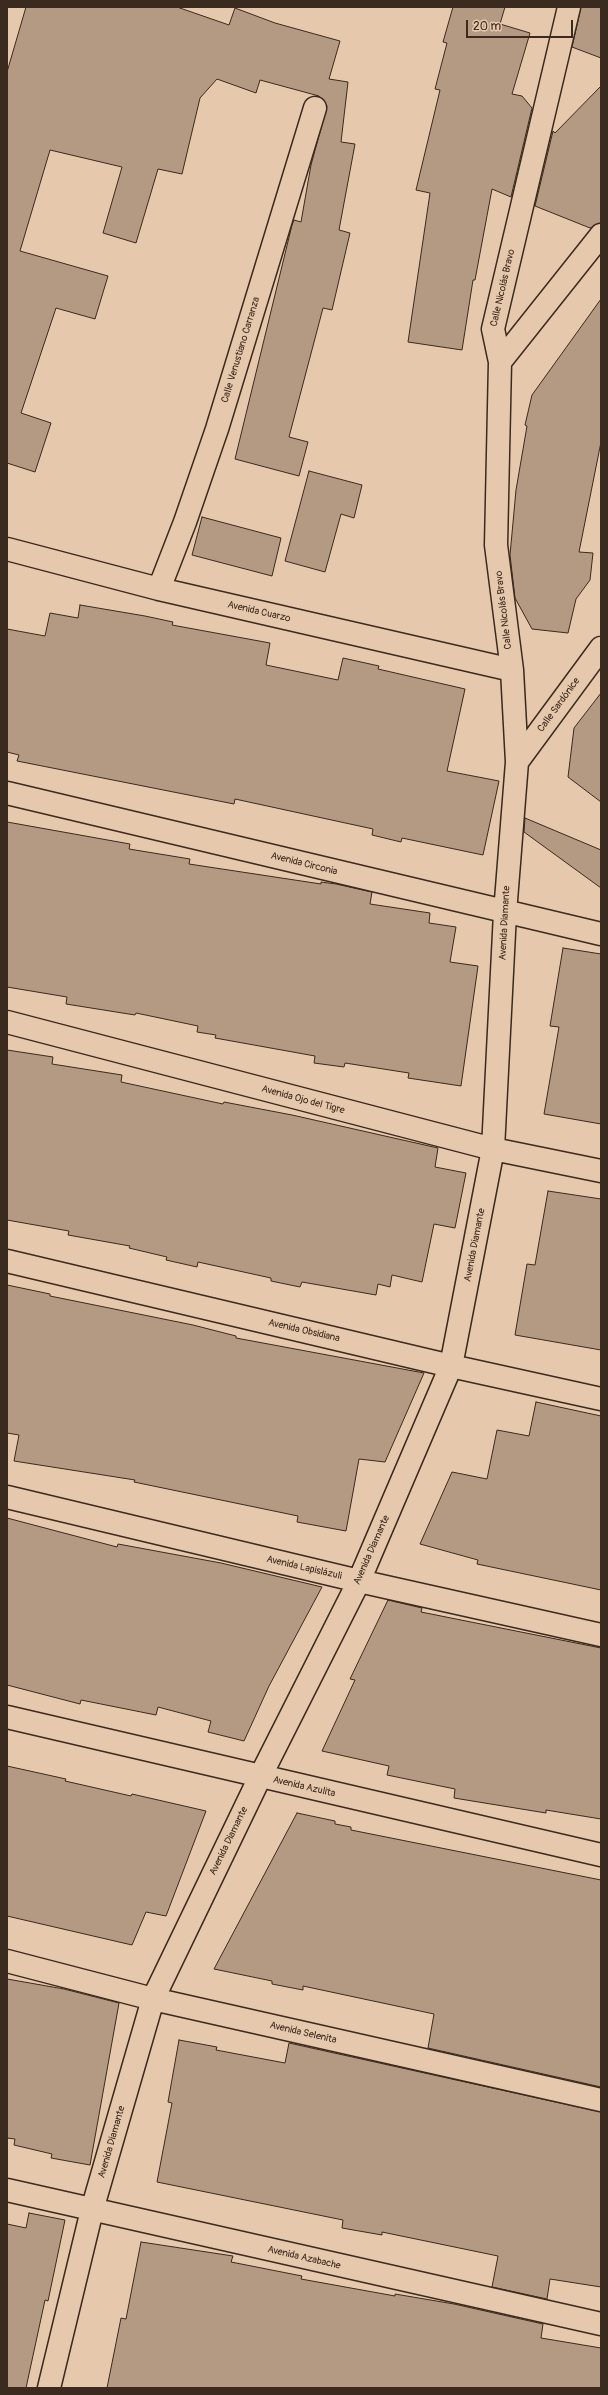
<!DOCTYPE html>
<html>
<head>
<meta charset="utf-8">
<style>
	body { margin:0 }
	#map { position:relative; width:608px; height:2395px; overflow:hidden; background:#e6c8ac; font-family:Pangolin,sans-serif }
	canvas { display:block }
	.frame { position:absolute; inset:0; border:8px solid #3b2a1e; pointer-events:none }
	.scale { position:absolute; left:466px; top:20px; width:107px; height:18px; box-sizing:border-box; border:2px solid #3b2a1e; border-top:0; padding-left:5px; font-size:12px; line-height:14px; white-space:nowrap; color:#3b2a1e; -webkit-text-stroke:3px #e6c8ac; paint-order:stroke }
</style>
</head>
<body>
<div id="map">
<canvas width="608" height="2395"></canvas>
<div class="frame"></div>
<div class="scale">20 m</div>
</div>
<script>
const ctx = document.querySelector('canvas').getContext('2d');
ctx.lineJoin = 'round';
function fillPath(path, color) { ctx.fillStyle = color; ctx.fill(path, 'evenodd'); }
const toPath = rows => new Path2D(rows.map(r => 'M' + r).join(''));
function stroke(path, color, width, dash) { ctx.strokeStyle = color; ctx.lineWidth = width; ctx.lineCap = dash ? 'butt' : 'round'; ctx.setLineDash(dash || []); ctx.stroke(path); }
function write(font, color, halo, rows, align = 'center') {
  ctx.font = font + ' Pangolin,sans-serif'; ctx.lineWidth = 3; ctx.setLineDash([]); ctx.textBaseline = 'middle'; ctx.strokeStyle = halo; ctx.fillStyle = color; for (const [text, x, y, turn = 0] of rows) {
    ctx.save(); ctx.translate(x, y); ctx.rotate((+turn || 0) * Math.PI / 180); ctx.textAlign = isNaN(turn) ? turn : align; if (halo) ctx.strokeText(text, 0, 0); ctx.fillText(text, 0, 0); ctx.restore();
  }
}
const building = toPath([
	[26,7,177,7,229,25,235,8,275,23,340,41,329,79,348,82,341,142,355,144,339,230,350,233,332,310,323,308,289,437,308,442,299,476,235,459,292,225,294,220,301,222,311,165,327,106,319,96,260,80,256,93,217,79,200,98,182,174,158,169,136,243,103,233,122,167,50,150,20,251,108,276,95,319,56,308,21,413,51,423,35,472,7,463,7,72,26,7],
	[453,7,505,7,500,24,530,33,512,94,522,96,532,108,511,197,492,189,475,280,473,280,462,350,408,342,430,193,416,190,440,90,435,89,447,43,443,42,453,7],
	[581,7,601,7,601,58,572,47,581,7],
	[601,86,601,223,590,228,535,206,553,131,555,133,601,86],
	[601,299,601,442,579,552,593,553,590,580,576,599,568,633,532,629,515,598,510,555,516,490,527,426,525,425,532,395,601,299],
	[309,471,362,485,354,518,341,514,325,572,285,561,309,471],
	[202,517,281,538,272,576,192,555,202,517],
	[80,605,145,616,173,622,172,625,270,643,266,665,338,680,343,658,379,666,378,669,465,689,447,771,499,781,483,855,402,838,401,842,372,835,373,829,235,799,234,804,17,761,19,755,7,752,7,629,45,636,50,613,78,618,80,605],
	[601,693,601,802,568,777,574,728,601,693],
	[525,818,601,850,601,888,524,832,525,818],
	[7,822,130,844,129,849,190,859,189,864,321,884,321,882,336,884,372,892,370,904,430,913,429,923,456,927,450,962,478,966,461,1086,408,1078,409,1073,345,1063,344,1067,314,1063,315,1056,215,1038,216,1035,197,1032,198,1026,136,1013,135,1015,66,1004,67,997,7,987,7,822],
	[563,948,601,954,601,1124,544,1114,559,1027,550,1026,563,948],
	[7,1050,53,1057,52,1064,122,1075,121,1082,223,1104,224,1102,292,1115,438,1148,435,1167,466,1173,455,1228,434,1224,422,1282,392,1275,390,1287,378,1284,376,1295,302,1282,300,1287,271,1281,271,1278,198,1262,197,1267,166,1260,167,1257,129,1248,130,1246,68,1235,69,1231,7,1220,7,1050],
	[548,1191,601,1199,601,1350,515,1335,527,1264,535,1265,548,1191],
	[7,1285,50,1294,50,1296,193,1325,236,1336,236,1338,424,1373,385,1462,359,1459,346,1531,297,1522,298,1516,134,1482,135,1480,14,1461,19,1435,7,1433,7,1285],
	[536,1402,601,1416,601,1590,477,1564,478,1560,420,1544,452,1472,487,1479,497,1430,529,1436,536,1402],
	[7,1518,117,1547,118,1544,221,1563,322,1587,269,1686,244,1741,208,1732,211,1721,158,1707,156,1715,81,1700,80,1704,7,1685,7,1518],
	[388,1600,422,1608,421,1612,601,1648,601,1819,546,1810,546,1813,454,1798,455,1789,387,1775,389,1766,322,1751,355,1680,350,1679,388,1600],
	[7,1766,66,1779,65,1781,131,1796,132,1794,206,1811,166,1916,146,1912,132,1945,7,1916,7,1766],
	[297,1813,335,1821,335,1824,351,1827,351,1830,601,1880,601,2087,428,2048,434,2014,303,1986,303,1990,272,1984,272,1981,214,1969,297,1813],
	[7,1979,64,1989,119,2003,90,2165,51,2158,52,2154,14,2145,15,2139,7,2138,7,1979],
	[179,2040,217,2047,216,2050,285,2063,289,2043,601,2112,601,2287,550,2279,547,2299,492,2287,498,2256,382,2232,382,2235,342,2228,343,2220,157,2182,172,2103,168,2102,179,2040],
	[29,2213,65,2220,48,2301,45,2300,26,2388,7,2388,7,2224,26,2228,29,2213],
	[141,2242,233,2256,231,2262,302,2276,301,2279,395,2296,395,2294,454,2304,543,2324,541,2338,601,2348,601,2388,107,2388,121,2318,126,2319,141,2242]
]);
fillPath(building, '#b49983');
stroke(building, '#3b2a1e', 1);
const minor = toPath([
	[500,362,601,235],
	[7,549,159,589,512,670],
	[159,589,185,522,217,429,315,108],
	[517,762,601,648],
	[7,793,601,934],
	[7,1022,493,1149,601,1171],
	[7,1261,451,1366,601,1399],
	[7,1497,359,1581,601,1635],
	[7,1717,601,1855],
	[7,1961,153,1999,601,2100],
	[7,2190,601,2324],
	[49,2388,92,2210,153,1999,260,1777,359,1581,451,1366,493,1149,505,913,517,762,512,670,496,545,500,362,493,329,569,7]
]);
stroke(minor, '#3b2a1e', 25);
stroke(minor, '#e6c8ac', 22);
write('10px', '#3b2a1e', '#e6c8ac', [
	["Calle Nicolás Bravo",503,288,-77],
	["Calle Venustiano Carranza",241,350,-73],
	["Calle Nicolás Bravo",504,610,-97],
	["Avenida Cuarzo",259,612,13],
	["Calle Sardónice",559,705,-54],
	["Avenida Circonia",304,864,14],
	["Avenida Diamante",505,923,-87],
	["Avenida Ojo del Tigre",303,1100,15],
	["Avenida Diamante",475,1245,-79],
	["Avenida Obsidiana",304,1331,13],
	["Avenida Diamante",372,1550,-66],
	["Avenida Lapislázuli",304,1568,13],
	["Avenida Azulita",304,1787,13],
	["Avenida Diamante",229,1841,-64],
	["Avenida Selenita",303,2033,13],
	["Avenida Diamante",112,2142,-74],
	["Avenida Azabache",304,2258,13]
]);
</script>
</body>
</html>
